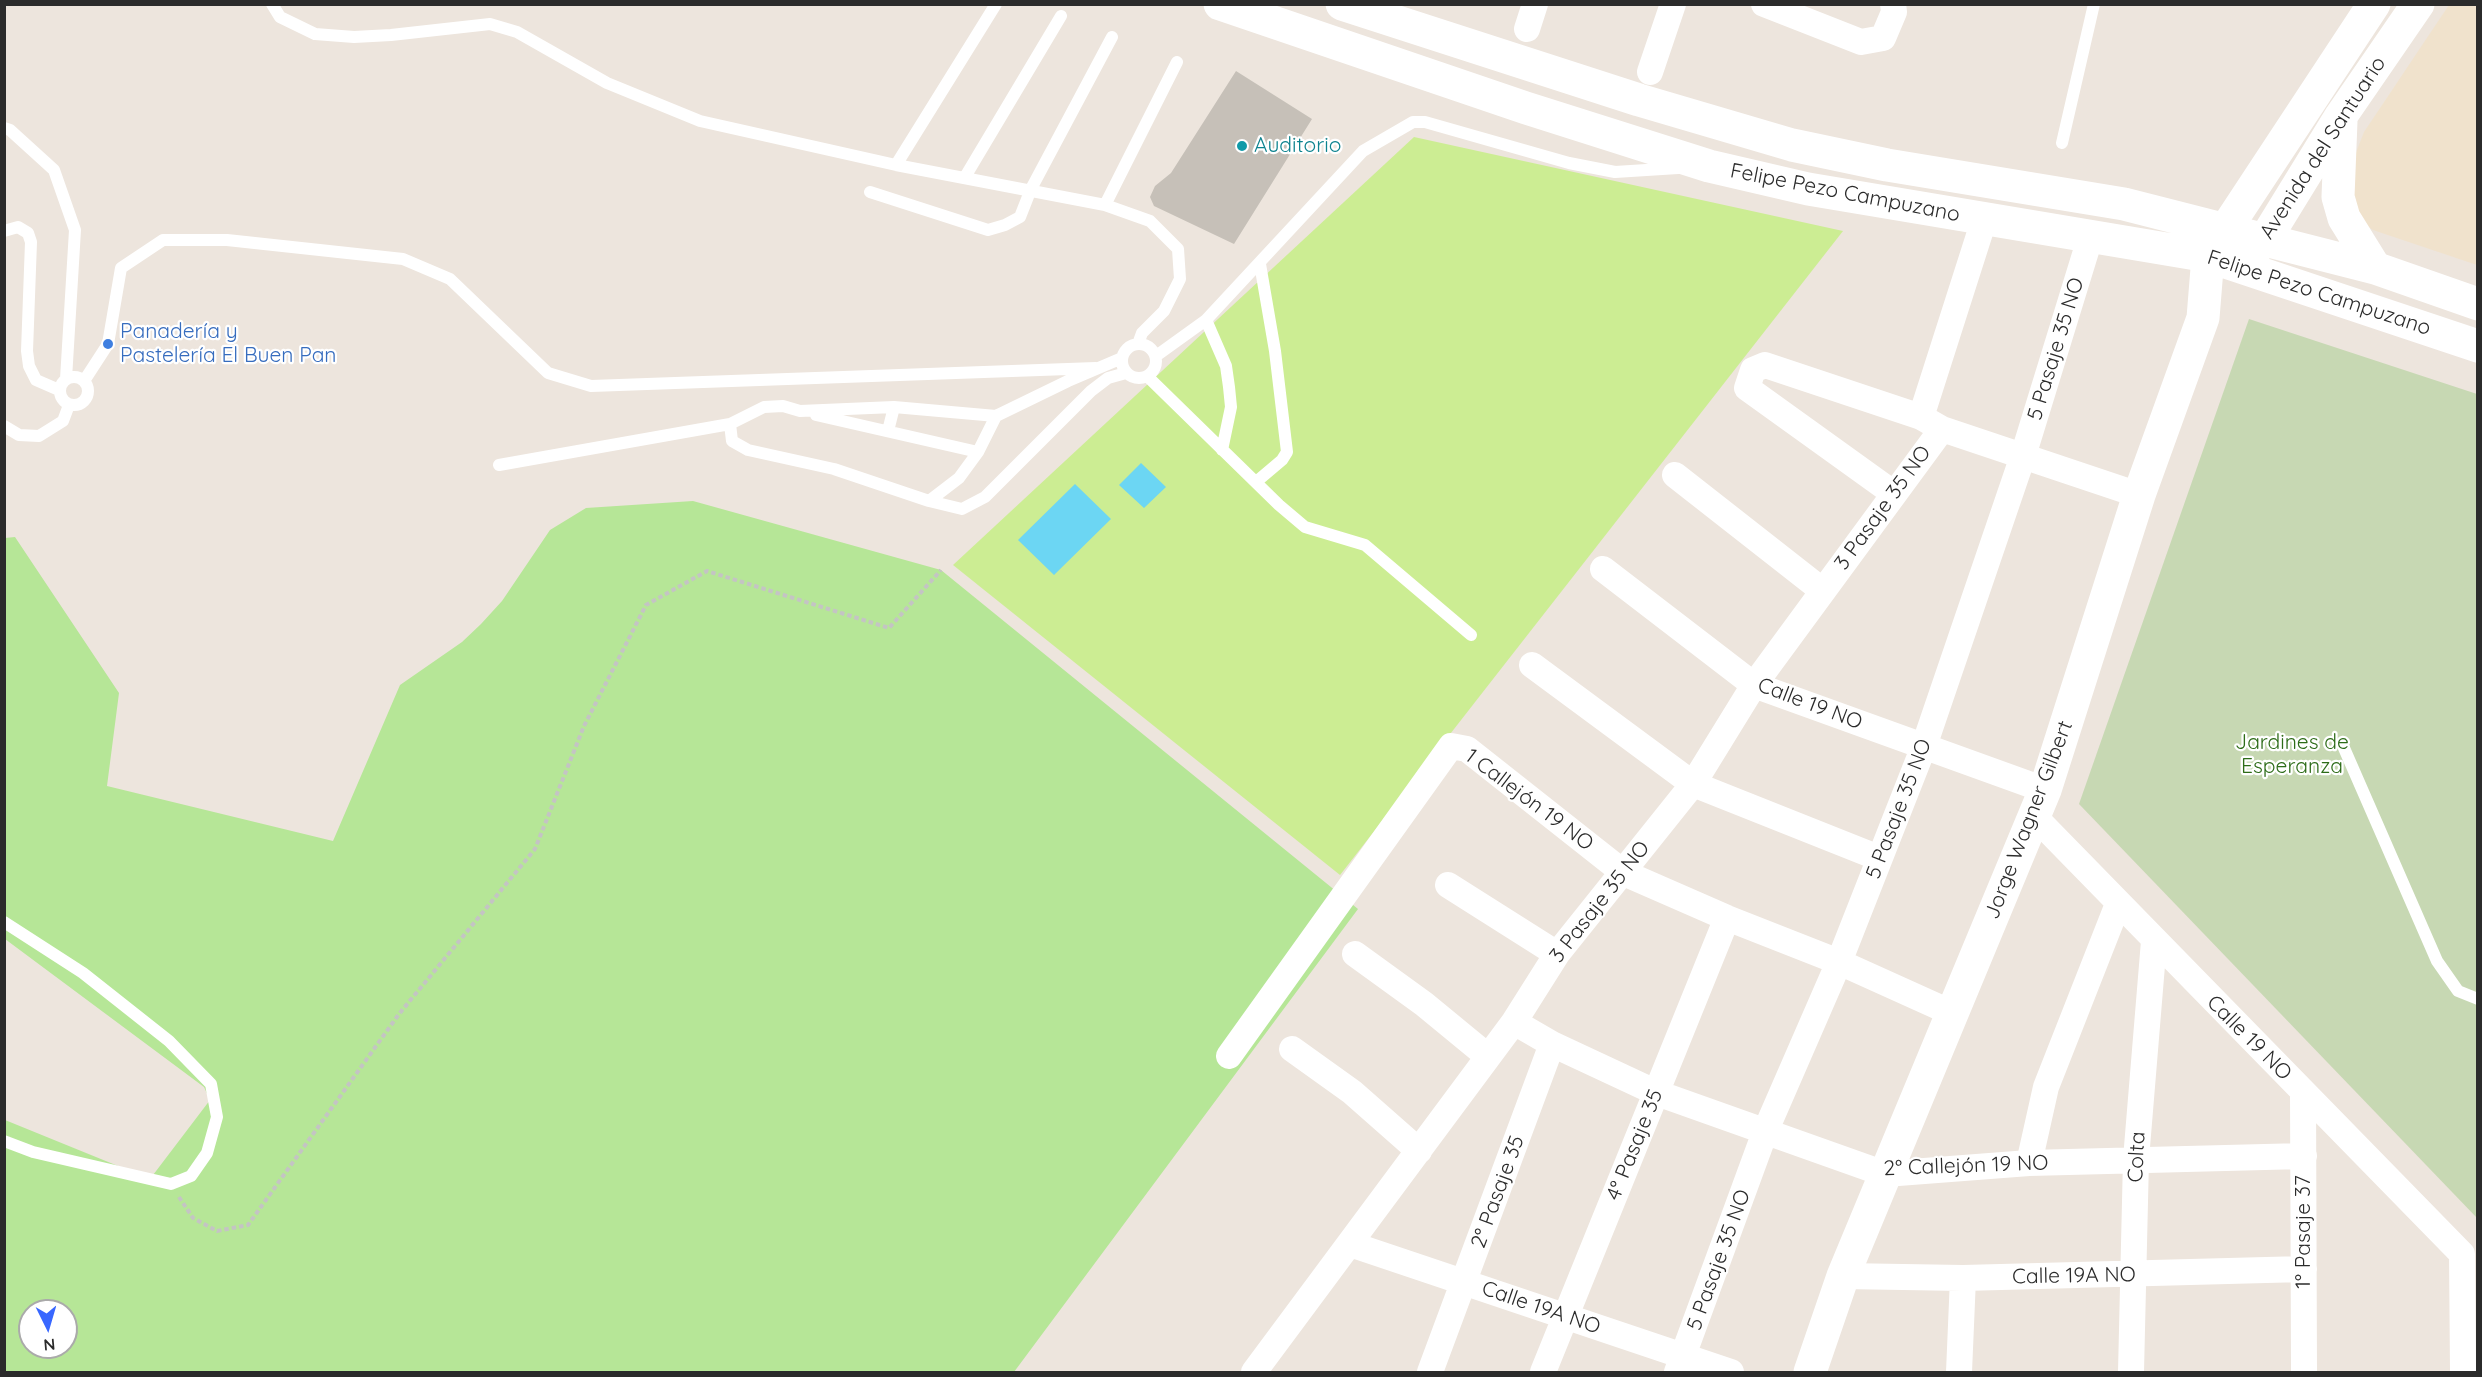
<!DOCTYPE html>
<html>
<head>
<meta charset="utf-8">
<style>
	body { margin:0 }
	#map { position:relative; width:2482px; height:1377px; overflow:hidden; background:#ede5dd; font-family:Quicksand,sans-serif }
	canvas { display:block }
	.frame { position:absolute; inset:0; border:6px solid #2b2b2b; pointer-events:none }
	.north { position:absolute; left:18px; top:1299px; width:60px; height:60px; box-sizing:border-box; background:#fff; border:2px solid #aaa; border-radius:50%; rotate:175deg; font-size:16px; font-weight:700; line-height:24px; text-align:center; color:#2b2b2b }
	.north::after { content:''; display:block; margin:auto; width:21px; height:27px; background:#3867ff; clip-path:polygon(50% 0,100% 100%,50% 72%,0 100%) }
</style>
</head>
<body>
<div id="map">
<canvas width="2482" height="1377"></canvas>
<div class="frame"></div>
<div class="north">N</div>
</div>
<script>
const ctx = document.querySelector('canvas').getContext('2d');
ctx.lineJoin = 'round';
function fillPath(path, color) { ctx.fillStyle = color; ctx.fill(path, 'evenodd'); }
const toPath = rows => new Path2D(rows.map(r => 'M' + r).join(''));
function stroke(path, color, width, dash) { ctx.strokeStyle = color; ctx.lineWidth = width; ctx.lineCap = dash ? 'butt' : 'round'; ctx.setLineDash(dash || []); ctx.stroke(path); }
function write(font, color, halo, rows, align = 'center') {
  ctx.font = font + ' Quicksand,sans-serif'; ctx.lineWidth = 4.5; ctx.setLineDash([]); ctx.textBaseline = 'middle'; ctx.strokeStyle = halo; ctx.fillStyle = color; for (const [text, x, y, turn = 0] of rows) {
    ctx.save(); ctx.translate(x, y); ctx.rotate((+turn || 0) * Math.PI / 180); ctx.textAlign = isNaN(turn) ? turn : align; if (halo) ctx.strokeText(text, 0, 0); ctx.fillText(text, 0, 0); ctx.restore();
  }
}
fillPath(toPath([
	[2449,5,2477,5,2477,265,2373,230,2356,219,2350,176,2355,155,2364,132]
]), '#f0e2cc');
fillPath(toPath([
	[693,501,941,570,1358,909,1014,1372,5,1372,5,1120,150,1179,210,1100,204,1087,5,939,5,538,15,537,119,693,107,786,333,841,400,685,462,642,481,624,502,601,550,530,586,508],
	[30,1311,66,1311,66,1347,30,1347]
]), '#b6e697');
fillPath(toPath([
	[2249,319,2477,394,2477,1218,2079,804]
]), '#c7d8b3');
fillPath(toPath([
	[1414,137,1843,231,1340,875,953,565]
]), '#cced93');
fillPath(toPath([
	[1141,463,1166,487,1144,508,1119,485],
	[1075,484,1111,519,1054,575,1018,540]
]), '#6cd6f3');
fillPath(toPath([
	[1236,71,1312,119,1234,244,1154,206,1150,197,1155,186,1171,173]
]), '#c6c0b8');
stroke(toPath([
	[179,1197,193,1218,217,1231,248,1225,399,1014,535,849,584,726,646,605,707,571,889,628,941,570]
]), '#c4c4c4', 4, [4.5, 3]);
stroke(toPath([
	[272,4,280,17,315,34,354,37,391,35,490,24,517,32,607,83,700,121,896,165,1105,205,1150,221,1178,249,1180,279,1164,311,1142,333,1138,344],
	[4,128,10,130,54,170,75,230,66,379],
	[2062,143,2094,4],
	[896,165,996,4],
	[965,177,1061,16],
	[870,192,988,230,1005,225,1020,217,1031,189,1112,37],
	[1105,205,1177,62],
	[4,231,18,227,28,233,31,242,27,351,29,366,36,380,59,390],
	[1206,320,1226,366,1229,387,1231,407,1222,450],
	'1122 361a17 17 0 1 1 34 0a17 17 0 1 1-34 0Z',
	[1156,356,1206,320,1363,151,1413,122,1425,122,1569,163,1615,172,1678,168],
	[1147,376,1279,505,1305,527,1365,545,1471,635],
	'60 391a14 14 0 1 1 28 0a14 14 0 1 1-28 0Z',
	[84,381,108,344,121,268,163,240,227,240,403,259,450,279,548,373,591,386,1096,368],
	[816,415,978,452],
	[730,424,732,441,748,450,834,469,929,501,962,509,985,497,1091,391,1108,378,1126,373],
	[4,426,19,435,39,436,63,421,69,405],
	[888,431,894,407],
	[499,465,730,424,764,407,783,406,800,411,894,407,996,416,1068,381,1122,358],
	[1256,482,1282,460,1287,452,1275,351,1260,264],
	[929,501,959,478,978,452,996,416],
	[2344,748,2437,961,2458,991,2478,999],
	[4,922,83,973,169,1041,211,1084,217,1117,207,1153,191,1176,171,1184,33,1152,4,1141]
]), '#fff', 12);
stroke(toPath([
	[1764,4,1861,42,1883,38,1894,12,1893,4],
	[1527,29,1535,4],
	[1650,72,1673,4],
	[1921,417,1984,220],
	[1675,475,1823,591],
	[1893,493,1747,388,1753,370,1765,365,1921,417,1942,429,2139,495],
	[1603,569,1754,685,2045,790],
	[1532,665,1693,784,1879,858],
	[2035,817,2462,1254,2463,1372],
	[1448,885,1557,954],
	[1355,954,1424,1004,1486,1055],
	[1514,1022,1552,1044,1657,1093,1885,1174,2029,1163,2304,1156],
	[1292,1049,1352,1092,1419,1151],
	[1229,1056,1451,746,1467,749,1624,873,1727,918,1839,962,1952,1013],
	[2303,1092,2304,1372],
	[2029,1163,2046,1087,2118,904],
	[1350,1244,1731,1372],
	[1843,1276,1963,1278,2304,1269],
	[1254,1372,1514,1022,1557,954,1693,784,1754,685,1942,429],
	[1430,1372,1552,1044],
	[1543,1372,1727,918],
	[1677,1372,1765,1132,1839,962,1924,746,2023,456,2091,235],
	[1959,1372,1963,1278],
	[2131,1372,2136,1159,2154,941]
]), '#fff', 26);
stroke(toPath([
	[1220,4,1526,108,1709,166,1808,189,2208,256,2478,346],
	[1342,4,1639,100,1792,145,1887,165,2124,204,2375,268,2478,304],
	[2341,121,2338,197,2344,218,2375,268],
	[2251,254,2266,238,2341,116,2418,4],
	[1810,1372,1843,1276,2045,790,2139,495,2203,318,2208,256,2374,4]
]), '#fff', 33);
for (const [x, y, r, color] of [
	[1242,146,6,"#0f9aa8"],
	[108,344,6,"#3f7fe0"]
]) { const dot = new Path2D(); dot.arc(x, y, r, 0, 2 * Math.PI); ctx.fillStyle = color; ctx.fill(dot); stroke(dot, '#fff', 2); }
write('21px', '#0d838f', '#fff', [
	["Auditorio",1254,146]
], 'left');
write('21px', '#2b2b2b', '#fff', [
	["Avenida del Santuario",2323,148,-57],
	["Felipe Pezo Campuzano",1845,193,11],
	["Felipe Pezo Campuzano",2319,293,18],
	["5 Pasaje 35 NO",2056,349,-73],
	["3 Pasaje 35 NO",1883,508,-54],
	["Calle 19 NO",1810,704,21],
	["1 Callejón 19 NO",1529,800,37],
	["5 Pasaje 35 NO",1899,809,-69],
	["Jorge Wagner Gilbert",2029,820,-69],
	["3 Pasaje 35 NO",1600,902,-52],
	["Calle 19 NO",2249,1038,45],
	["4° Pasaje 35",1635,1145,-68],
	["Colta",2137,1157,-87],
	["2° Callejón 19 NO",1966,1166,-2],
	["2° Pasaje 35",1498,1192,-70],
	["1° Pasaje 37",2304,1232,-90],
	["5 Pasaje 35 NO",1719,1260,-70],
	["Calle 19A NO",2074,1276,-1],
	["Calle 19A NO",1541,1308,19]
]);
write('21px', '#366cbe', '#fff', [
	["Panadería y",120,332],
	["Pastelería El Buen Pan",120,356]
], 'left');
write('21px', '#2d6c18', '#fff', [
	["Jardines de",2292,743],
	["Esperanza",2292,767]
]);
</script>
</body>
</html>
